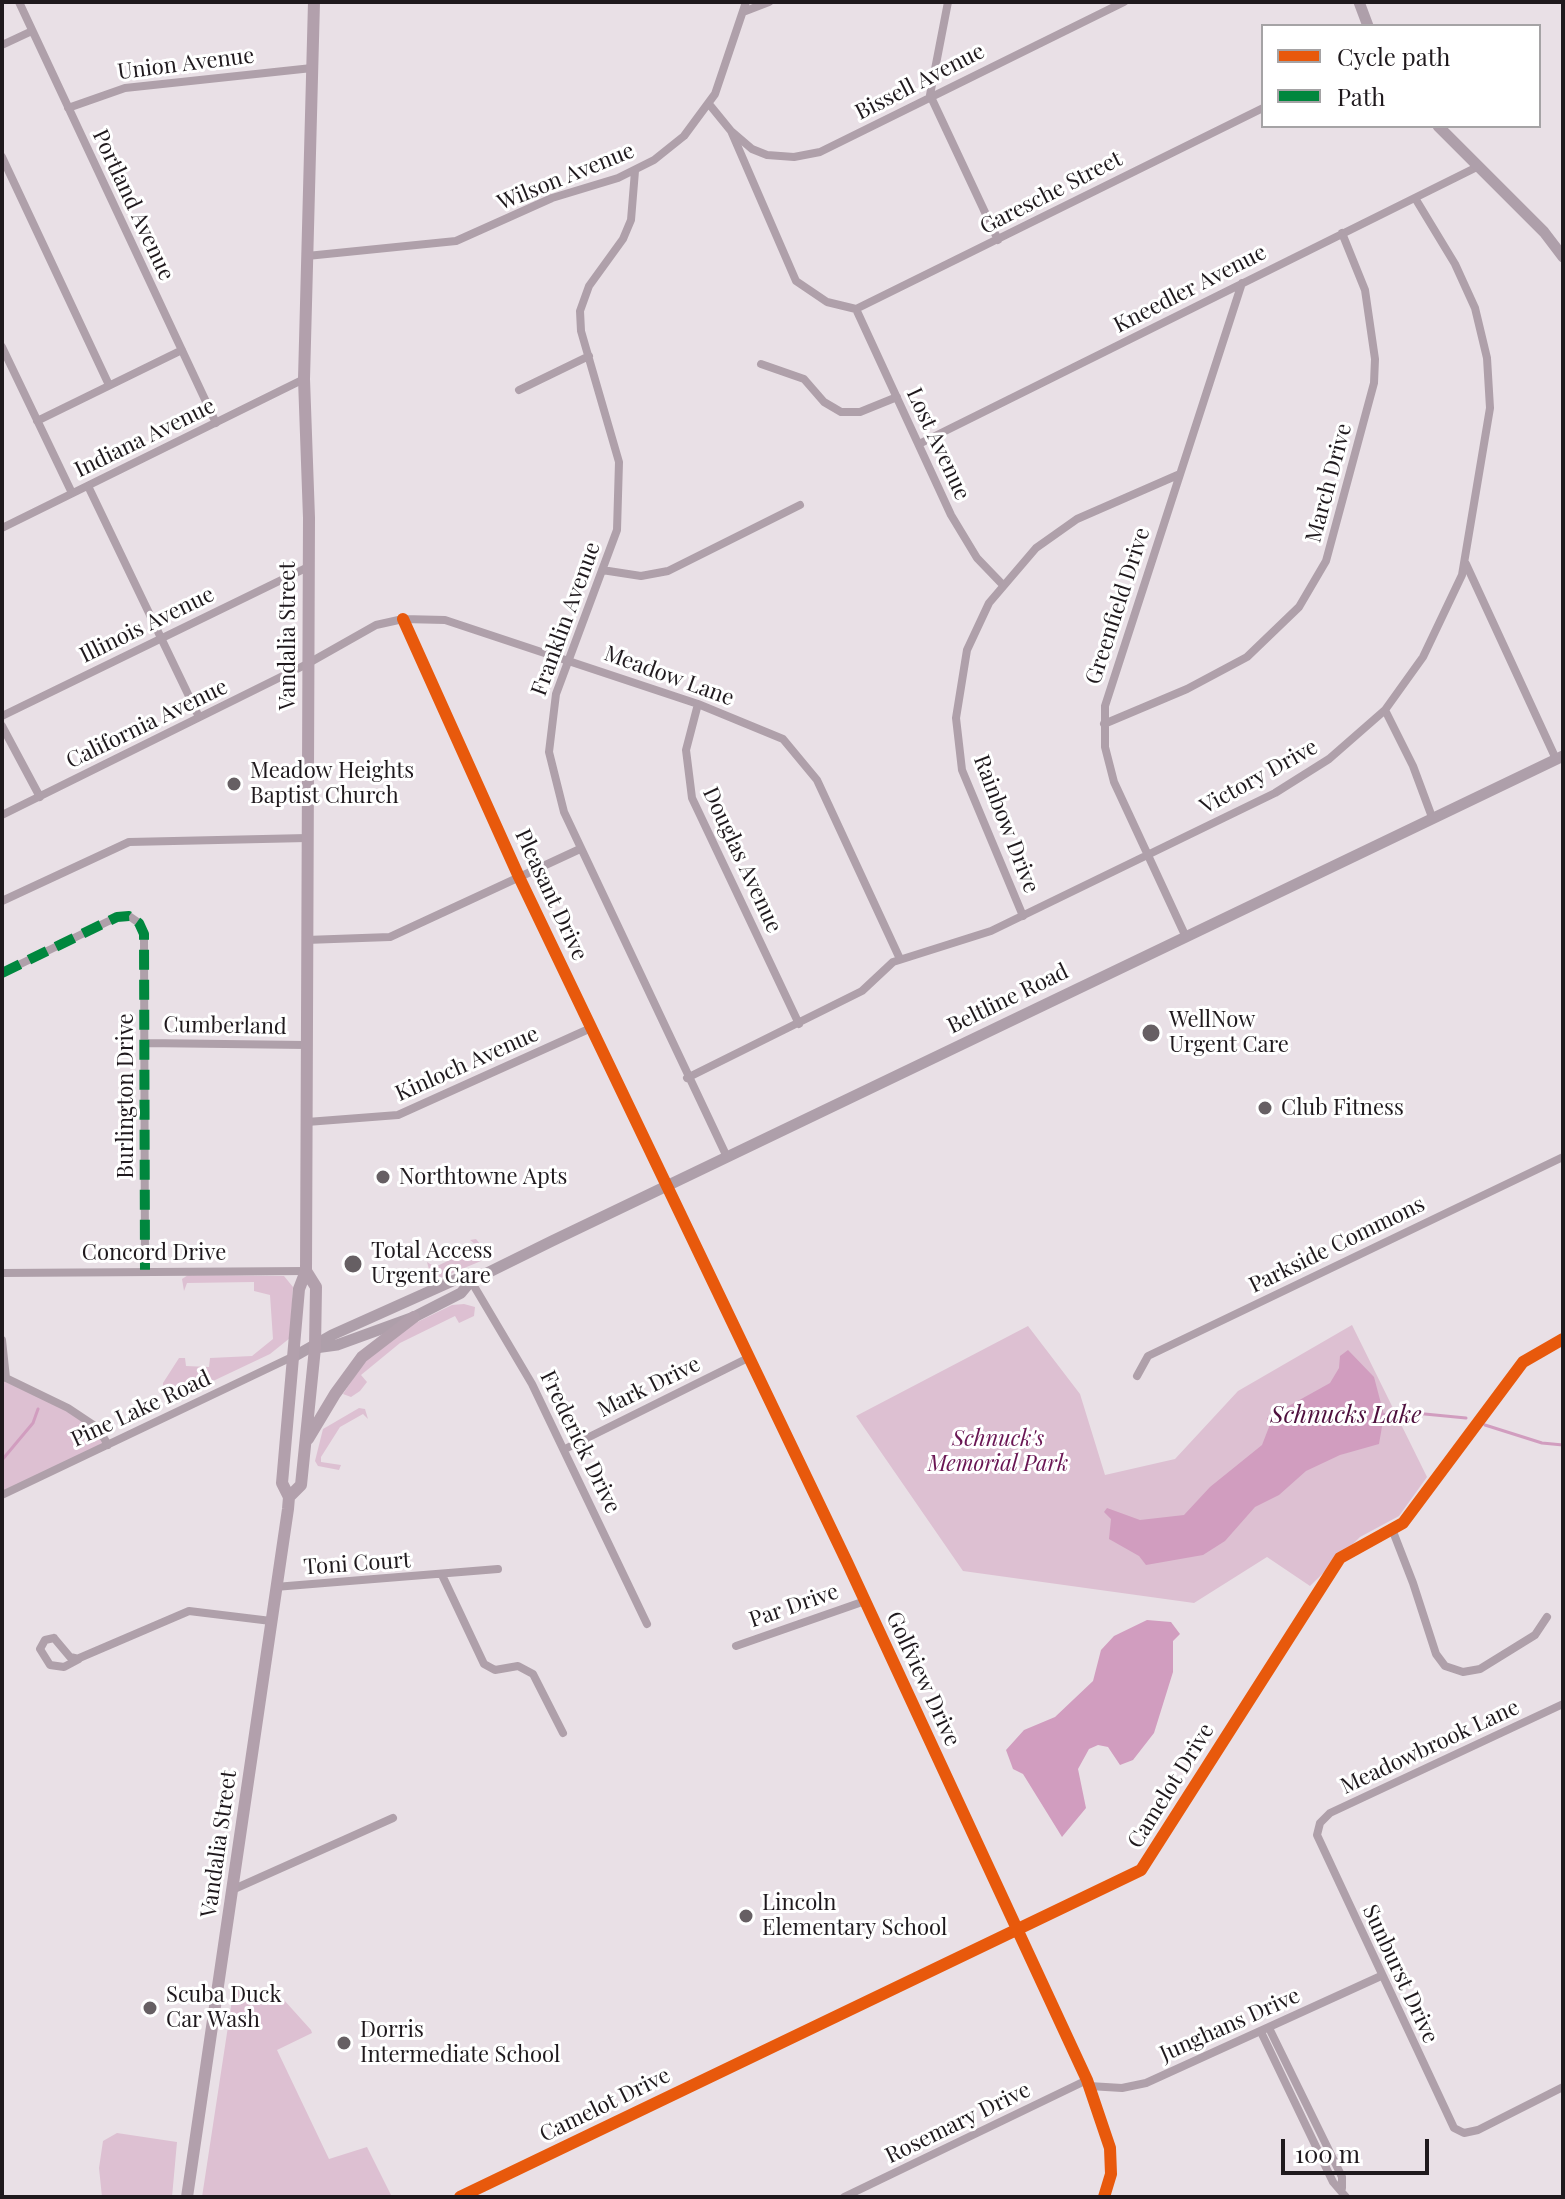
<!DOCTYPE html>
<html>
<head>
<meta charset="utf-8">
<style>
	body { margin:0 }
	#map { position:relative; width:1565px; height:2199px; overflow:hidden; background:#e9e0e6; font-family:"Playfair Display",serif }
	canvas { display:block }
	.frame { position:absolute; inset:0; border:4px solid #1f191d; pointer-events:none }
	.legend { position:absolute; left:1261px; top:24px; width:280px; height:104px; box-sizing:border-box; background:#fff; border:2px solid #a5a3a5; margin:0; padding:10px 14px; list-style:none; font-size:24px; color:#1f191d }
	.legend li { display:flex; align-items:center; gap:16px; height:40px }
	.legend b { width:40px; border:2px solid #a5a3a5 }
	.scale { position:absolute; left:1281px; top:2139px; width:148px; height:36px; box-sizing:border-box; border:4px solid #1f191d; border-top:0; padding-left:10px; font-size:24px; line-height:28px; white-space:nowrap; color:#1f191d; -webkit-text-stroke:6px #fff; paint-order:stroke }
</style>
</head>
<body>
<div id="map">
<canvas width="1565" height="2199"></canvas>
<div class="frame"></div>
<ul class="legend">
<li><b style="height:10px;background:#e8590c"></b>Cycle path</li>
<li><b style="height:10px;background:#00873e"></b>Path</li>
</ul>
<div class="scale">100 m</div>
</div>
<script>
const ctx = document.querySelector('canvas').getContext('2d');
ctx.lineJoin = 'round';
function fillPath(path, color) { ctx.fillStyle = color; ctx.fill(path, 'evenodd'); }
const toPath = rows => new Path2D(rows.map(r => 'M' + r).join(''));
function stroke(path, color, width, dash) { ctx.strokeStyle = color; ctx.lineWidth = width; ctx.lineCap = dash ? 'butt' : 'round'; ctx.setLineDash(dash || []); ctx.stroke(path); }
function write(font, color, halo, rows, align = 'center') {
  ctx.font = font + ' "Playfair Display",serif'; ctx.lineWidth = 6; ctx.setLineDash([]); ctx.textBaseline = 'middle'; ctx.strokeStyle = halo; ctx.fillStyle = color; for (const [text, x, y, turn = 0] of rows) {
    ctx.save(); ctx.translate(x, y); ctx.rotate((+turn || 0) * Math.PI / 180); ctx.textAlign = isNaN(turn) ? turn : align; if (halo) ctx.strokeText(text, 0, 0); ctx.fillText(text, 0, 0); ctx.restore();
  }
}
fillPath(toPath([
	[470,1240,476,1239,481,1245,485,1253,481,1261,438,1279,431,1277,427,1262,435,1267,473,1249,476,1245],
	[188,1275,284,1276,293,1287,290,1338,270,1354,173,1400,163,1389,163,1383,179,1358,185,1358,186,1366,209,1367,210,1358,252,1356,273,1339,270,1295,254,1291,254,1282,187,1283,184,1291,182,1279],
	[464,1304,475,1307,474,1316,459,1323,455,1316,400,1343,361,1375,367,1382,360,1391,351,1397,343,1394,366,1359,409,1326,452,1305],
	[1352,1325,1427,1477,1399,1516,1360,1537,1310,1586,1267,1557,1194,1603,963,1571,856,1416,1028,1326,1080,1394,1105,1475,1175,1459,1238,1391],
	[2,1342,6,1378,98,1428,108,1445,2,1496],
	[359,1408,365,1409,368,1419,363,1414,340,1427,321,1457,321,1462,341,1465,339,1470,318,1466,315,1461,323,1429],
	[234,1987,262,1991,284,2000,311,2030,312,2033,277,2050,329,2159,367,2147,392,2197,202,2197],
	[117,2133,177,2142,172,2197,102,2197,99,2168,103,2141]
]), '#ddc0d2');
fillPath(toPath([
	[1348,1350,1374,1377,1384,1415,1379,1444,1340,1455,1306,1471,1279,1495,1255,1507,1225,1541,1203,1555,1146,1565,1139,1556,1109,1539,1111,1519,1104,1512,1107,1508,1140,1520,1184,1515,1210,1487,1262,1445,1269,1427,1267,1418,1330,1383,1339,1368,1340,1356],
	[1147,1620,1171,1622,1180,1634,1173,1641,1173,1672,1154,1733,1133,1760,1120,1765,1108,1747,1098,1745,1089,1749,1078,1769,1086,1808,1062,1837,1023,1774,1013,1769,1006,1750,1024,1730,1055,1717,1093,1681,1101,1650,1114,1636]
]), '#d19dbf');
stroke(toPath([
	[1382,1415,1404,1412,1466,1418],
	[1485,1425,1542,1443,1563,1445],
	[2,1460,33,1423,38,1409]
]), '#d19dbf', 3);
stroke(toPath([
	[19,2,216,423],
	[948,2,930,95,998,240],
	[743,12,769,2],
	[2,45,32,31],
	[709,104,731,131,796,281,827,302,856,309],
	[68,108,125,88,312,68],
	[731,131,752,149,767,155,794,157,820,152,1124,2],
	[2,157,109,385],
	[635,171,631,220,623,239,589,286,580,311,581,331,619,462,617,530,556,694,549,752,564,812,727,1157],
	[307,256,456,241,552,198,618,178,654,160,684,136,715,94,746,2],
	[856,309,1263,108],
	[856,309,951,515,977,558,1002,584],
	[2,347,72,493],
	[761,364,804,379,824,402,841,412,860,412,897,397],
	[519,390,589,356],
	[37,421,182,350],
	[919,444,1479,166],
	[88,486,199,717],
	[2,528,304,379],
	[1466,564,1556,759],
	[602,570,641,576,668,571,800,505],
	[403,619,519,877,847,1562,1087,2080,1110,2148,1111,2174,1104,2197],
	[698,704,686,750,692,798,799,1024],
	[1385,710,1413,766,1432,817],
	[2,716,308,567],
	[1104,724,1187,689,1247,657,1299,607,1326,561,1374,383,1375,359,1365,290,1342,233],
	[2,726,40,797],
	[2,815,307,664,376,625,403,619,445,620,698,704,783,739,817,780,900,959],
	[2,901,129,842,307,838],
	[1023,916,962,770,956,718,967,650,989,603,1036,548,1077,519,1180,474],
	[1185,935,1114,782,1105,747,1105,706,1242,283],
	[306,940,390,937,580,849],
	[2,973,117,917,129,916,139,923,144,934,145,1270],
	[144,1043,306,1045],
	[687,1078,862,991,893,962,991,931,1275,793,1329,759,1385,710,1423,657,1462,575,1490,408,1487,358,1475,308,1455,264,1415,198],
	[307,1122,398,1115,591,1028],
	[2,1273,306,1271],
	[471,1281,532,1384,647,1624],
	[2,1340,6,1378],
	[1137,1376,1148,1356,1563,1157],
	[6,1378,68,1408,98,1428,108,1445],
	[565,1449,750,1357],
	[2,1495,294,1356],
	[1392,1529,1413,1583,1436,1654,1445,1666,1463,1672,1480,1669,1535,1635,1547,1617],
	[442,1575,484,1664,495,1670,518,1666,533,1674,563,1733],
	[275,1587,498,1569],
	[54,1638,70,1657,77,1659,189,1611,271,1621],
	[54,1638,70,1657,79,1659,64,1667,50,1665,40,1649,45,1640,54,1638],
	[736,1646,865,1601],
	[1563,1704,1330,1813,1320,1823,1317,1835,1454,2128,1464,2133,1478,2130,1563,2087],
	[232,1890,393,1818],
	[1269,2028,1342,2177,1342,2188],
	[1261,2032,1333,2182,1346,2197],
	[1089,2086,1122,2088,1146,2083,1381,1976],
	[460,2197,1141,1870,1340,1558,1403,1523,1523,1362,1563,1339],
	[844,2197,1087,2080]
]), '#afa0aa', 8);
stroke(toPath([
	[1359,2,1368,26],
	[1438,126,1544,232,1563,257],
	[315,1348,337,1345,414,1317,461,1293,471,1281,552,1241,1563,756],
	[295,1356,332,1335,457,1279,471,1281]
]), '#ae9faa', 11);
stroke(toPath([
	[308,1439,335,1394,362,1357,414,1317],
	[289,1497,301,1485,315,1348,316,1287,306,1271],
	[187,2197,288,1509,289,1497,282,1483,299,1289,306,1271,309,518,304,379,314,2]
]), '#b2a0ac', 12);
stroke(toPath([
	[2,973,117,917,129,916,139,923,144,934,145,1270]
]), '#00873e', 10, [20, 10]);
stroke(toPath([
	[403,619,519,877,847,1562,1087,2080,1110,2148,1111,2174,1104,2197],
	[460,2197,1141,1870,1340,1558,1403,1523,1523,1362,1563,1339]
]), '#e8590c', 12);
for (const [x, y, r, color] of [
	[234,784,8,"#665f63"],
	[1151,1033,10,"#665f63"],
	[1265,1108,8,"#665f63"],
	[383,1177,8,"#665f63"],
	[353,1264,10,"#665f63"],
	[746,1916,8,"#665f63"],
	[150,2008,8,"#665f63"],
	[344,2043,8,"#665f63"]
]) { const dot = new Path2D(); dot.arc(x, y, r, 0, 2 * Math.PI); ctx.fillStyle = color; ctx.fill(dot); stroke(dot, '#fff', 3); }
write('22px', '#1f191d', '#fff', [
	["Union Avenue",186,64,-7],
	["Bissell Avenue",920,82,-27],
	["Wilson Avenue",566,177,-22],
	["Garesche Street",1051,193,-27],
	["Portland Avenue",133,205,65],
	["Kneedler Avenue",1190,289,-27],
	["Indiana Avenue",145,438,-26],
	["Lost Avenue",938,444,65],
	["March Drive",1329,483,-75],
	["Greenfield Drive",1118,606,-72],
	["Franklin Avenue",566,619,-70],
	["Illinois Avenue",147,625,-26],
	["Vandalia Street",288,636,-90],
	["Meadow Lane",669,676,20],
	["California Avenue",147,724,-26],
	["Victory Drive",1259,777,-29],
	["Rainbow Drive",1006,824,69],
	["Douglas Avenue",742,860,65],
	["Pleasant Drive",551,895,65],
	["Beltline Road",1008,999,-26],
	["Cumberland",225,1026,1],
	["Kinloch Avenue",467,1064,-24],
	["Burlington Drive",126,1096,-90],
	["Parkside Commons",1337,1245,-26],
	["Concord Drive",154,1253],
	["Mark Drive",649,1387,-26],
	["Pine Lake Road",141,1409,-25],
	["Frederick Drive",580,1442,64],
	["Toni Court",357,1564,-4],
	["Par Drive",794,1606,-19],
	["Golfview Drive",923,1679,65],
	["Meadowbrook Lane",1430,1747,-25],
	["Camelot Drive",1171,1786,-58],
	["Vandalia Street",219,1844,-82],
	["Sunburst Drive",1400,1974,65],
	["Junghans Drive",1230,2025,-24],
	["Camelot Drive",605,2105,-26],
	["Rosemary Drive",958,2123,-26]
]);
write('22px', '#1f191d', '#fff', [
	["Meadow Heights",250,771],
	["Baptist Church",250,796],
	["WellNow",1169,1020],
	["Urgent Care",1169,1045],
	["Club Fitness",1281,1108],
	["Northtowne Apts",399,1177],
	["Total Access",371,1251],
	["Urgent Care",371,1276],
	["Lincoln",762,1903],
	["Elementary School",762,1928],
	["Scuba Duck",166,1995],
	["Car Wash",166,2020],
	["Dorris",360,2030],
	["Intermediate School",360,2055]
], 'left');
write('italic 22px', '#691553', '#fff', [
	["Schnuck's",998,1439],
	["Memorial Park",998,1464]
]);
write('italic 24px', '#4e0f3d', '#fff', [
	["Schnucks Lake",1346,1416]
]);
</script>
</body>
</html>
